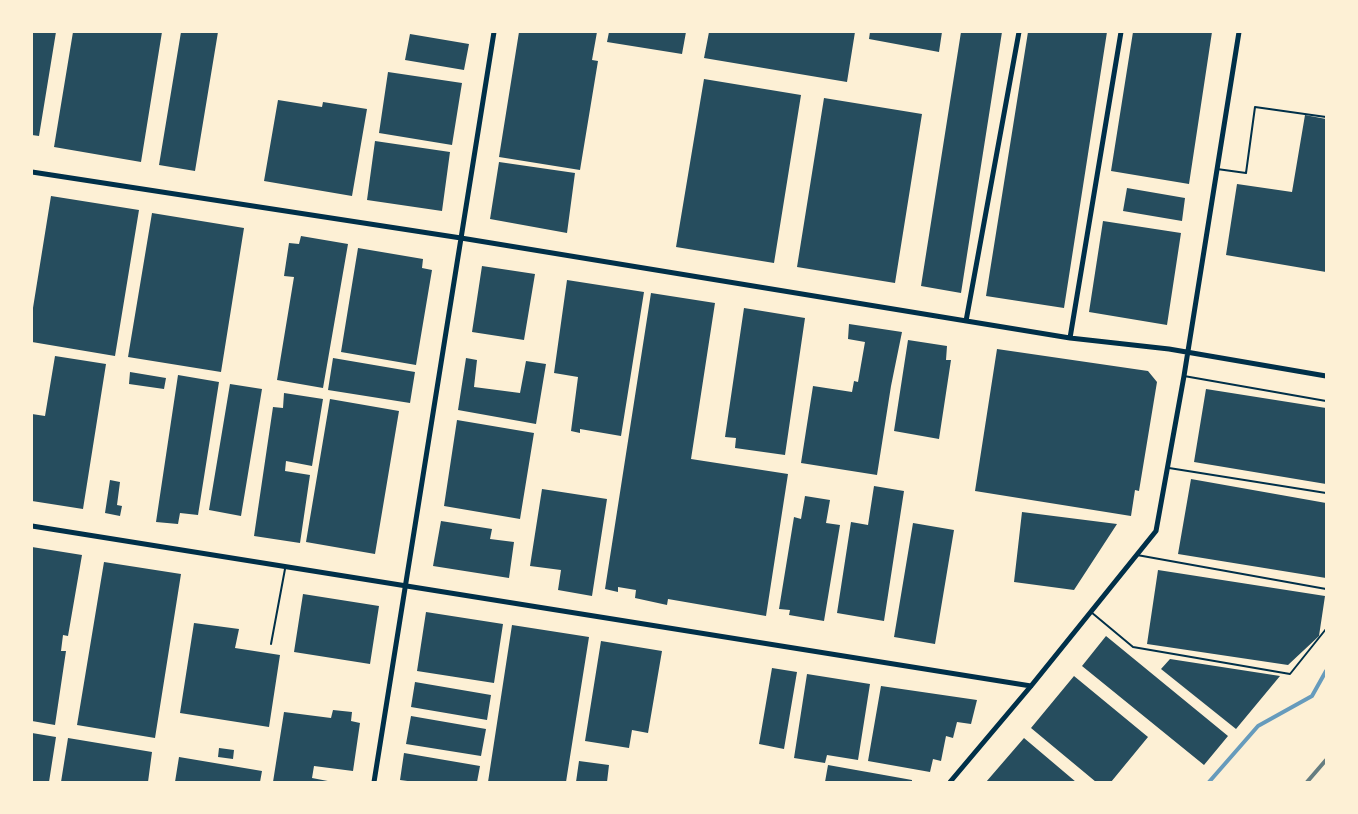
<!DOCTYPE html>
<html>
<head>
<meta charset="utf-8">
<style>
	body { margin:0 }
	#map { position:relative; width:1358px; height:814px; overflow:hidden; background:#fdf0d5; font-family:"IBM Plex Sans",sans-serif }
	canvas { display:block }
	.frame { position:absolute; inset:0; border:33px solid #fdf0d5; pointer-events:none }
</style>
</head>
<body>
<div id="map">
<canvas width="1358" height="814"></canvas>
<div class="frame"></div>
</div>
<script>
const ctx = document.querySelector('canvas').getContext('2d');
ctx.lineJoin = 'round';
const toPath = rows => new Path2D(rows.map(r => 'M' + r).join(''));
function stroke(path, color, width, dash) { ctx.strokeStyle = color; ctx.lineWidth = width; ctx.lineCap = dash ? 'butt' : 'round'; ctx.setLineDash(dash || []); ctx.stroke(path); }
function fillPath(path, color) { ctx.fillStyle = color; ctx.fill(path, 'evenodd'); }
stroke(toPath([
	[1209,782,1258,726,1312,696,1326,671]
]), '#669bbc', 4);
fillPath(toPath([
	[32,32,56,32,39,136,32,135],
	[73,32,162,32,141,162,54,147],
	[181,32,218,32,195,171,159,165],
	[519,32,597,32,592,60,598,61,580,170,499,157],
	[609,32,686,32,682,54,607,42],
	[709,32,855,32,847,82,704,58],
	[870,32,942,32,939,52,869,39],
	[961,32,1002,32,961,293,921,286],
	[1028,32,1107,32,1064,308,986,296],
	[1133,32,1212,32,1189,184,1111,171],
	[410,34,469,44,464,70,405,60],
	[388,72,462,83,452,145,379,133],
	[704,79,801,95,774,263,676,247],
	[824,98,922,114,895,283,797,267],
	[278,100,322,107,323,102,367,109,352,196,264,181],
	[1305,115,1326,119,1326,272,1226,255,1237,184,1292,192],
	[375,141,450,152,442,211,367,200],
	[499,162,575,173,567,233,490,219],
	[1127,188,1185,198,1182,221,1123,211],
	[51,196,139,210,115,356,32,342,32,314],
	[152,213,244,228,221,372,128,357],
	[1103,221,1181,233,1167,325,1089,312],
	[301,236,348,244,323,388,277,380,294,277,284,276,289,243,299,244],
	[358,248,423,259,422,268,432,270,416,365,341,352],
	[482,266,535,274,524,340,472,332],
	[567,280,644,292,621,436,580,429,580,433,571,431,578,377,554,373],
	[651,293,715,303,691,459,788,474,766,616,668,599,667,605,635,598,636,590,618,587,618,592,605,589],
	[744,308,805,318,785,455,735,448,736,438,725,437],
	[849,324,902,332,891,386,877,475,801,463,813,386,852,392,854,381,858,382,865,342,848,339],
	[908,340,947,346,946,360,951,360,939,439,894,431],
	[997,349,1148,371,1157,382,1139,491,1135,490,1131,516,975,491],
	[55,356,106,364,83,509,32,501,32,414,45,416],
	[333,358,415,372,410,403,328,390],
	[466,358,477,360,474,387,520,393,526,361,546,364,536,424,458,410],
	[130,372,166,378,164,389,129,384],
	[178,375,219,382,198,515,180,513,178,524,156,522],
	[230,384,262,389,241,516,209,510],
	[1206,389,1326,408,1326,484,1194,462],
	[284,393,323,399,312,466,286,461,285,471,310,475,300,543,254,536,273,407,283,408],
	[330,399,399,411,375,554,306,542],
	[457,420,534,433,520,519,444,506],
	[1191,479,1326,503,1326,578,1178,554],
	[110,480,120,482,117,505,122,506,120,516,105,513],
	[874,486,904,491,884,621,837,613,851,522,868,525],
	[542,489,607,499,592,596,558,590,561,570,530,566],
	[805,496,830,500,826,523,840,525,824,621,789,615,790,610,779,609,794,517,801,519],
	[1022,512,1117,524,1074,590,1014,582],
	[441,521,492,529,490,539,514,542,509,578,433,566],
	[913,523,954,530,935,644,894,637],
	[32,547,82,555,68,636,63,635,61,651,66,651,55,725,32,721],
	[104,562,181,574,155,738,77,725],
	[1158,570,1325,596,1319,636,1288,665,1147,644],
	[303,594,379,606,370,664,294,652],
	[426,612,503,624,494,683,417,671],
	[194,623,239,629,235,648,280,655,269,727,180,713],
	[512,625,589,637,566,782,488,782],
	[1106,636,1228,736,1204,765,1082,666],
	[601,641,662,651,648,733,632,730,629,748,585,741],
	[1170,659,1280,676,1236,729,1161,669],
	[772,668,797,672,784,749,759,744],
	[807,674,870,684,858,760,827,755,825,763,794,758],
	[1074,676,1148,737,1111,782,1096,782,1031,728],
	[415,682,491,695,487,720,411,707],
	[881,686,977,700,971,724,957,722,953,738,946,736,941,761,933,759,930,772,868,761],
	[333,710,352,712,351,721,360,723,353,771,314,766,312,778,333,782,273,782,284,712,331,718],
	[411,716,486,729,481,756,406,744],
	[32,733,56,737,49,782,32,782],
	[68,738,152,752,148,782,61,782],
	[1024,738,1076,782,986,782],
	[219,748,234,750,233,759,218,757],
	[404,753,480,766,477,782,415,782,400,780],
	[179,757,262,771,260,782,175,782],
	[579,761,609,765,607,782,576,782],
	[828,765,912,780,912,782,825,782]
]), '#264d5e');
stroke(toPath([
	[1217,169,1246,173,1255,107,1326,117],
	[1184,376,1326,401],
	[1169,468,1326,493],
	[1137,555,1326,589],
	[1091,612,1133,647,1290,674,1326,629],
	[271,644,285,569]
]), '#003049', 2);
stroke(toPath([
	[32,172,461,238,1070,338,1169,349,1326,376],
	[966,321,1019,32],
	[1070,338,1121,32],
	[32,526,1031,686],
	[374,782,494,32],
	[950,782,1031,686,1156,531,1184,376,1239,32]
]), '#003049', 5);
stroke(toPath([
	[1307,782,1326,760]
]), '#657d81', 4);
</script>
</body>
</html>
